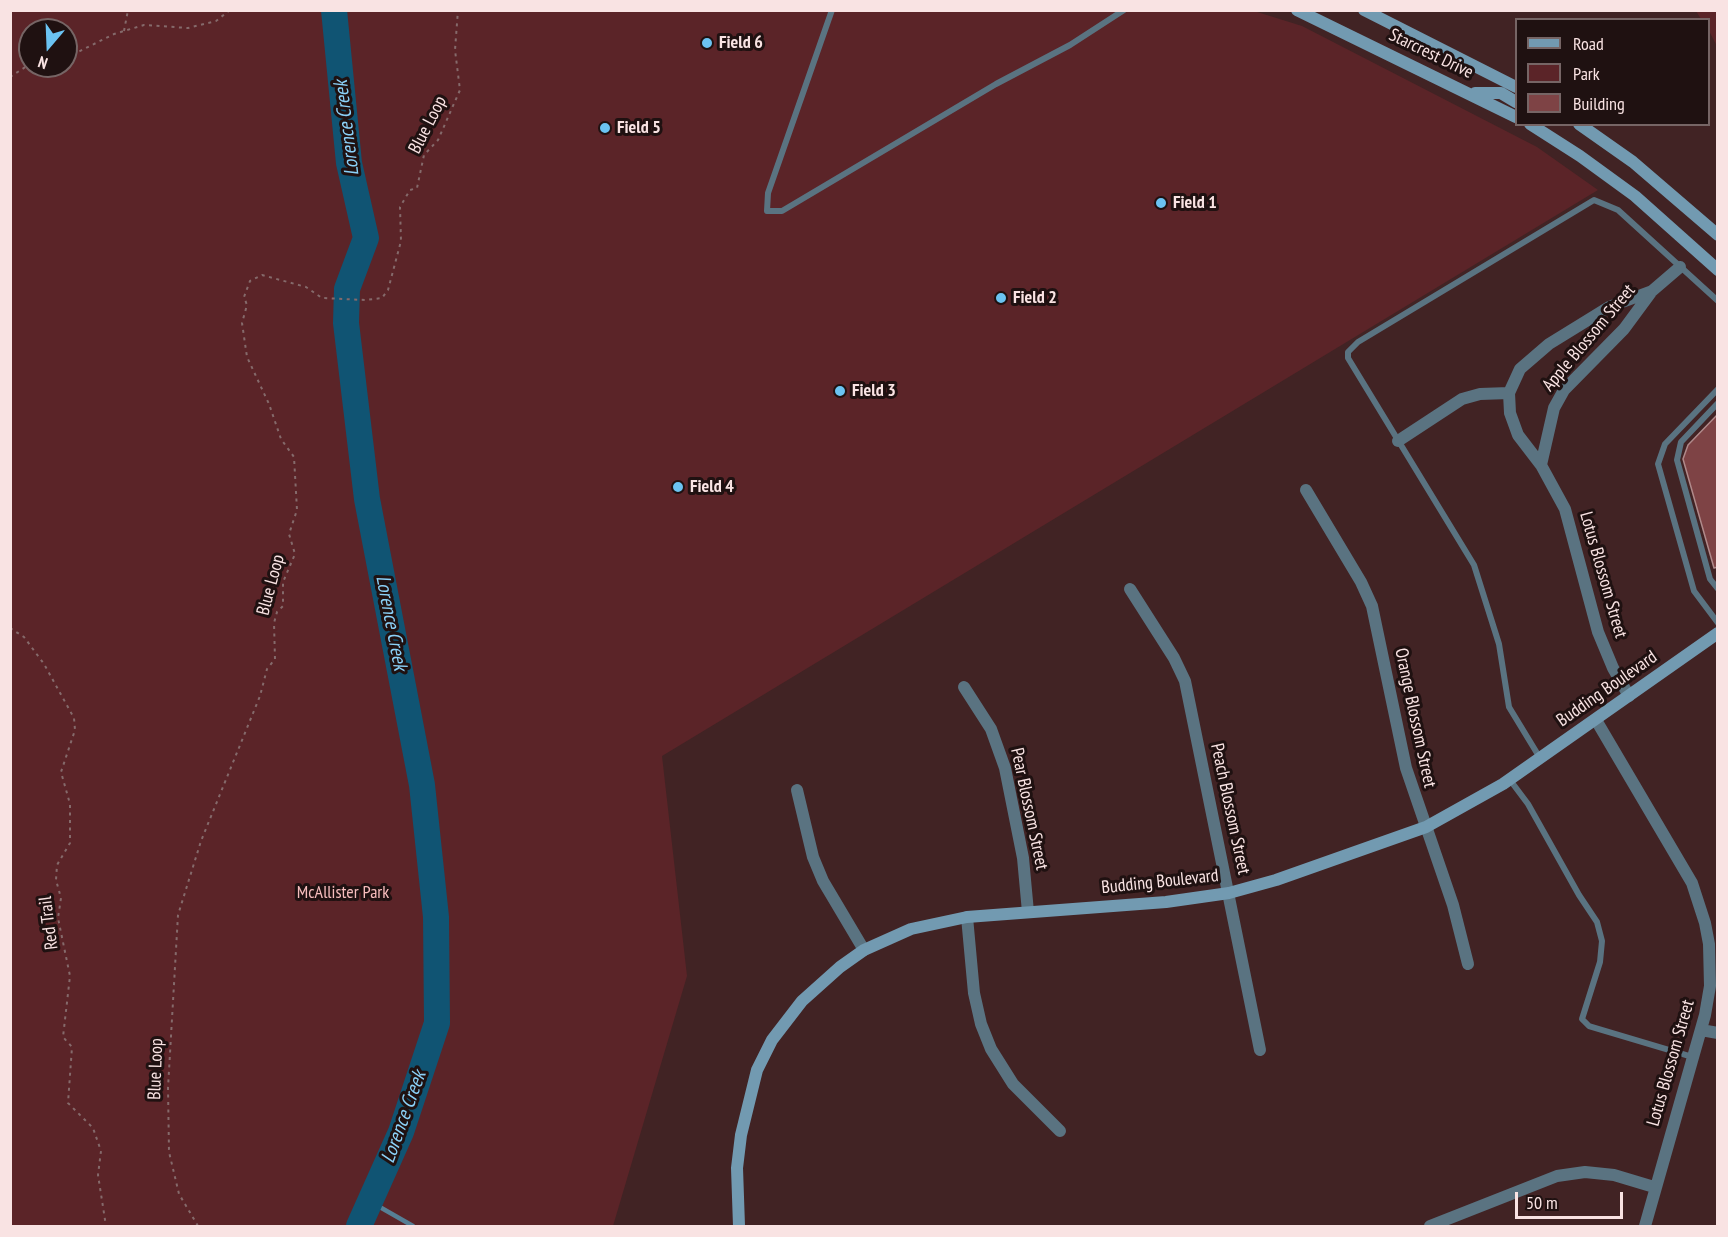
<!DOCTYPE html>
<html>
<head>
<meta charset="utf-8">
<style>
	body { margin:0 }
	#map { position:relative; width:1728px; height:1237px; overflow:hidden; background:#412324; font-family:"PT Sans Narrow",sans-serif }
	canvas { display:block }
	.frame { position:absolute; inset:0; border:12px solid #f9e3e3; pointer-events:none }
	.legend { position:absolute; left:1515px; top:18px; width:195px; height:108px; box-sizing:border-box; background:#1f1111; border:2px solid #766565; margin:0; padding:8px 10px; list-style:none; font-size:18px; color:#f9e3e3 }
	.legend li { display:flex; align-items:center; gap:12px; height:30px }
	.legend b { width:30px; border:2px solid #766565 }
	.north { position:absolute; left:18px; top:18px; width:60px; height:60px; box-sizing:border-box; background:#1f1111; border:2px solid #766565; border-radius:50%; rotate:199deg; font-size:16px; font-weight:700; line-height:24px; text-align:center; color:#f9e3e3 }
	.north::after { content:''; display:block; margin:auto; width:21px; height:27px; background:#6bc3f2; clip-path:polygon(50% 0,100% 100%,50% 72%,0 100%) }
	.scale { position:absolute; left:1515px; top:1192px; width:108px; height:27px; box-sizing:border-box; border:3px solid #f9e3e3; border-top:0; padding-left:8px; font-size:18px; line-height:21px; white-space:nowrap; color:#f9e3e3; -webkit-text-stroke:4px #1f1111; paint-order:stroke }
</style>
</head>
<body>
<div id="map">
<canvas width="1728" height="1237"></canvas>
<div class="frame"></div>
<ul class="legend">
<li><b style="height:8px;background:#729ab1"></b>Road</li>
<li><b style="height:16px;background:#5b2428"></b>Park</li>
<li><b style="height:16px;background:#7e4345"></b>Building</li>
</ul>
<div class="north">N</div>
<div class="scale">50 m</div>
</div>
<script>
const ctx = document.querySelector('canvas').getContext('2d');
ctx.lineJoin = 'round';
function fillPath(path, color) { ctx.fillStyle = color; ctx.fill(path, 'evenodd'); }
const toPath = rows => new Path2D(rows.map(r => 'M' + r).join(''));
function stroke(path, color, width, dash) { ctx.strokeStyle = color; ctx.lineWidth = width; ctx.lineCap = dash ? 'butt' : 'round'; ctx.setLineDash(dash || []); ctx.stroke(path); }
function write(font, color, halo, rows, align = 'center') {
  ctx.font = font + ' "PT Sans Narrow",sans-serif'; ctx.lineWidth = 6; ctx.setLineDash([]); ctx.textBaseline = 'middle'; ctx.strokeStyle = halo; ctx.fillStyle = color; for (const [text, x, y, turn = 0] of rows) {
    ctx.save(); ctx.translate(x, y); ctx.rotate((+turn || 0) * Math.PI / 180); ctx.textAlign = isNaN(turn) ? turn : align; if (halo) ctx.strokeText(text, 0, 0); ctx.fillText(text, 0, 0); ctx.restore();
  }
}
fillPath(toPath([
	[10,11,1254,11,1302,26,1537,147,1598,190,662,756,687,976,613,1226,11,1226],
	[30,30,66,30,66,66,30,66],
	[1696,11,1717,11,1717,46,1709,31,1708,20,1701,19]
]), '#5b2428');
stroke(toPath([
	[371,1202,413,1226]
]), '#567f95', 4.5);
stroke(toPath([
	[334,10,349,163,366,238,347,289,346,323,367,499,422,785,436,917,437,1023,401,1132,359,1226]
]), '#105473', 26);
const building = toPath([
	[1718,414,1718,567,1714,568,1683,459,1688,445,1718,414]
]);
fillPath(building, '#7e4345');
stroke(building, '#b08a8b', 1.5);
stroke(toPath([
	[124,31,128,10],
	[66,58,114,34,144,25,188,28,216,21,230,10],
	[10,77,30,64],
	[10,628,24,637,44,664,74,718,75,730,61,772,70,804,70,843,57,865,56,880,61,898,58,918,70,976,63,1037,72,1047,68,1103,93,1128,101,1151,98,1175,106,1226],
	[198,1226,179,1194,169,1152,168,1088,178,915,201,841,260,696,267,669,275,659,274,623,277,612,283,606,283,582,295,554,289,534,297,510,294,457,281,439,269,404,247,357,242,323,247,305,244,297,250,281,262,275,306,287,322,298,365,300,382,298,388,290,401,241,400,207,410,190,417,188,424,155,438,140,460,90,455,50,458,10]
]), '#856a6b', 2, [3, 4.5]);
stroke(toPath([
	[832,10,768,193,767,211,782,211,996,84,1070,45,1124,10],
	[1718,389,1665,444,1658,464,1694,591,1718,623],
	[1718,403,1681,442,1677,460,1710,579,1718,589],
	[1540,758,1509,707,1499,644,1474,565,1348,358,1348,352,1358,342,1594,200,1618,210,1718,301],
	[1510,780,1528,804,1579,895,1597,922,1602,941,1600,962,1582,1019,1589,1026,1693,1057]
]), '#5a7381', 6);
stroke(toPath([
	[1398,441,1462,399,1480,394,1509,393],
	[1541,465,1554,408,1564,390,1624,329,1652,291,1680,267],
	[1306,490,1361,582,1372,606,1406,768,1453,905,1468,964],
	[1130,589,1174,658,1185,681,1260,1050],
	[964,687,991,729,1005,768,1023,858,1028,912],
	[1629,696,1613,668,1598,632,1565,509,1541,465,1518,435,1510,413,1509,393,1520,369,1549,344,1609,307,1652,291],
	[1596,720,1692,883,1705,923,1709,944,1710,986,1705,1015,1645,1226],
	[797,790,813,857,823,881,864,950],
	[967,917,974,993,981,1024,991,1049,1013,1084,1060,1131],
	[1701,1030,1718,1033],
	[1430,1226,1557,1176,1585,1172,1614,1175,1654,1187]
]), '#5a7381', 12);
stroke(toPath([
	[1297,10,1516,117],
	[1364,10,1516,87],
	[1475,93,1501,93,1516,102],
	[1530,124,1580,156,1635,196,1718,270],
	[1579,124,1633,162,1718,235],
	[739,1226,737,1168,741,1135,757,1070,772,1040,802,1001,840,967,864,950,911,929,967,917,1166,902,1229,893,1276,880,1426,827,1503,784,1718,633]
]), '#729ab1', 12);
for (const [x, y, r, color] of [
	[707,43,6,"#6bc3f2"],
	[605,128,6,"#6bc3f2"],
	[1161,203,6,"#6bc3f2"],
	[1001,298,6,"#6bc3f2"],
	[840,391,6,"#6bc3f2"],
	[678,487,6,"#6bc3f2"]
]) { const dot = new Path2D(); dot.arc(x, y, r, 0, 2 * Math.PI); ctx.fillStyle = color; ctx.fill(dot); stroke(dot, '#1f1111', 2); }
write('bold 18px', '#f9e3e3', '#1f1111', [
	["Field 6",719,43],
	["Field 5",617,128],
	["Field 1",1173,203],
	["Field 2",1013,298],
	["Field 3",852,391],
	["Field 4",690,487]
], 'left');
write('18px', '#f9e3e3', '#1f1111', [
	["Starcrest Drive",1431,54,26],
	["Blue Loop",428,125,-63],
	["Apple Blossom Street",1589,338,-50],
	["Lotus Blossom Street",1603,575,74],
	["Blue Loop",271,585,-75],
	["Budding Boulevard",1607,689,-35],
	["Orange Blossom Street",1415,718,78],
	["Pear Blossom Street",1029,809,78],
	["Peach Blossom Street",1230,809,78],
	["Budding Boulevard",1160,882,-6],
	["Red Trail",49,923,-97],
	["Lotus Blossom Street",1671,1063,-74],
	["Blue Loop",156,1069,-88]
]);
write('18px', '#f7bdbd', '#1f1111', [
	["McAllister Park",343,893]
]);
write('italic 20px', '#8bd1f8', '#1f1111', [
	["Lorence Creek",347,128,-97],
	["Lorence Creek",391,623,79],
	["Lorence Creek",404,1117,-70]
]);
</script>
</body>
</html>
